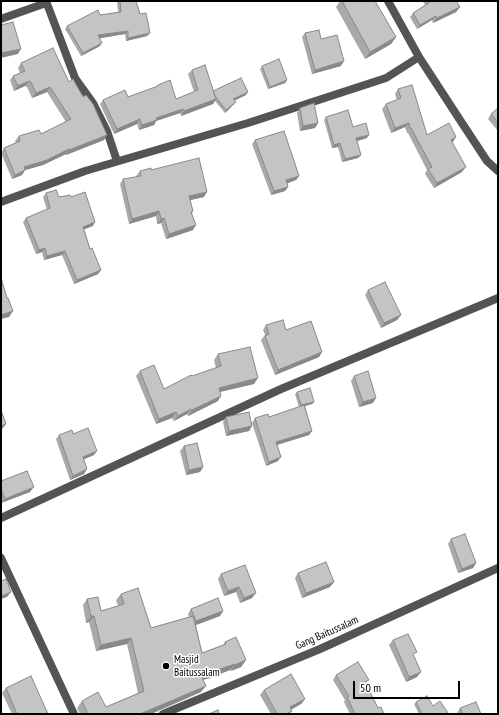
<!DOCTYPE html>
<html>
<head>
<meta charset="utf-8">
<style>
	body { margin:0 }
	#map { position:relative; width:499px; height:715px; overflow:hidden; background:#fff; font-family:"PT Sans Narrow",sans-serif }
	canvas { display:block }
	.frame { position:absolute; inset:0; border:2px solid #000; pointer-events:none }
	.scale { position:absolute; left:353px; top:681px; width:107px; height:18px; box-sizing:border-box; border:2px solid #000; border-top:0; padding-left:5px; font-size:12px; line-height:14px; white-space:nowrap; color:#000; -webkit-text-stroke:3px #fff; paint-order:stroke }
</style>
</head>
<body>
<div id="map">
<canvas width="499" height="715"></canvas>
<div class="frame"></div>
<div class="scale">50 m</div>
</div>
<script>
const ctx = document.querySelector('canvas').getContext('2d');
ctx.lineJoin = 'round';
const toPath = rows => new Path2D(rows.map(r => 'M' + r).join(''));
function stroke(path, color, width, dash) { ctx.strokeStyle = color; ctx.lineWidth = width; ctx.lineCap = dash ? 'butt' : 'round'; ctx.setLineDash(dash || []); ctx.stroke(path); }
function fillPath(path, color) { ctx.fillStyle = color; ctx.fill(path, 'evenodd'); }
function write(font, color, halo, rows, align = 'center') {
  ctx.font = font + ' "PT Sans Narrow",sans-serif'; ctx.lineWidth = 3; ctx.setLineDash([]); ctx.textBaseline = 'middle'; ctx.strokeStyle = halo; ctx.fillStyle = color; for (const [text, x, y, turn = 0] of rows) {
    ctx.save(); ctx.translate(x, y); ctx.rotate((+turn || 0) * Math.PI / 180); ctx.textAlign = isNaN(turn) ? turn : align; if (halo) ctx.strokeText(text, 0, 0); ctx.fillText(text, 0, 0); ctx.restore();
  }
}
stroke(toPath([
	[46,1,75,78,93,103,107,131,117,161],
	[388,1,419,57,460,120,487,161,498,171],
	[1,19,46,3],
	[1,202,85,171,248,123,386,78,419,57],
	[1,518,281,389,498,298],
	[1,558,74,714],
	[163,714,320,649,498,568]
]), '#545454', 8);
fillPath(toPath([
	[117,1,136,1,140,14,150,33,147,36,126,41,125,34,100,38,100,46,81,56,65,29,67,26,100,15,118,12],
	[340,1,375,1,396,37,391,44,365,59,336,7],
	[423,1,456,1,460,7,456,12,433,23,432,20,417,29,410,17,413,13,425,5],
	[305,33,321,39,341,66,312,74,302,37],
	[21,63,69,82,104,140,66,155,66,154,43,165,25,170,22,175,12,179,1,153,4,148,16,143,15,141,19,136,41,134,66,122,47,92,32,98,27,87,25,86,14,91,10,80,13,76,20,73,18,68],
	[262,66,287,80,285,83,268,89,260,69],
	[192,70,213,91,246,95,234,100,234,104,225,113,215,101,213,104,181,116,180,113,156,121,154,125,139,130,137,124,114,134,100,104,103,100,128,97,156,87,158,85,176,99,194,92,188,74],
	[398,89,427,135,456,137,452,142,462,172,434,188,425,174,427,170,408,133,407,133,405,127,391,133,382,109,386,104,397,100,395,94],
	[300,108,318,123,315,128,300,131,297,113],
	[498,108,498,131,488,119,491,114],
	[326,117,367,138,357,141,358,158,342,162,338,147,332,148,324,120],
	[255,140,299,176,296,180,287,183,288,187,285,191,271,195,252,144],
	[151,170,204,197,190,200,193,211,192,213,193,230,166,239,161,223,157,224,156,216,129,224,120,184,123,179,137,177,136,176,140,171],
	[46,193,59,197,71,197,93,226,84,229,90,249,101,270,98,274,74,284,62,255,44,260,42,252,36,254,23,222,26,218,47,210,43,197],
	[368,290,401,315,397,320,381,328,365,295],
	[266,325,286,330,322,352,319,357,275,375,261,340,265,335,263,330],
	[218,354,254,384,220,392,218,401,188,416,187,414,174,421,172,418,156,424,136,376,140,371,164,389,192,376,216,368,214,360],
	[354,376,373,403,359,407,351,381],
	[297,392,314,402,312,404,305,406,312,431,309,435,277,445,278,461,266,466,252,423,255,418,269,417,299,407,295,394],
	[226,417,252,426,249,431,226,436,223,422],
	[73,434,94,455,84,459,84,474,70,480,56,439,59,435],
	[184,446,203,467,200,472,186,475,180,451],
	[1,481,30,492,1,503],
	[451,539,476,563,473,568,458,573,448,544],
	[245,565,252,598,240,603,236,592,224,596,218,579,221,574],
	[298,573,330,587,302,598,295,578],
	[121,594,151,628,189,617,188,614,191,609,223,611,220,616,196,625,202,653,223,645,225,642,246,660,241,667,231,671,230,670,210,678,203,680,201,692,151,714,80,714,77,708,82,701,106,707,138,693,127,644,96,651,89,622,86,623,83,605,87,599,101,611,118,606,116,600],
	[393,640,417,677,406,682,389,645],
	[336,675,366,684,378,708,384,714,350,714,344,702,345,700,333,680],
	[6,688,48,714,12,714,2,693],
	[264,690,305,699,301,704,292,709,290,714,271,714,260,695],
	[416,702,433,706,448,713,447,714,419,714,414,704],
	[460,708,481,714,457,714,457,713]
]), '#a9a9a9');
fillPath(toPath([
	[460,7,456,12,433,23,437,18],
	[436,16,432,20,417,29,420,25],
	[128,31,125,34,96,39,98,35],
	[150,33,147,36,126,41,128,38],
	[396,37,391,44,365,59,370,52],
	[102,43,100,46,81,56,83,53],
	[21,49,18,54,1,58,1,53],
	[344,61,341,66,312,74,315,70],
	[287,80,285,83,268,89,270,87],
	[29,81,25,86,14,91,18,86],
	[50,87,47,92,32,98,36,93],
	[248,92,246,95,232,102,233,99],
	[216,99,213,104,181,116,184,111],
	[236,102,225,113,226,110],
	[183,109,180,113,156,121,154,125,139,130,142,125,156,118],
	[140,119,137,124,114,134,117,129],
	[318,123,315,128,300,131,303,126],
	[409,123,405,127,391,133,395,128],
	[107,135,104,140,66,155,69,150],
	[369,135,367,138,354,142,356,138],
	[456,137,453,142,447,145,451,140],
	[340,143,338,147,332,148,334,145],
	[69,149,66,154,43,165,25,170,22,175,12,179,15,175,24,167],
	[361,155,358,158,342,162,345,159],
	[466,167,462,172,434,188,437,183],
	[299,176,296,180,283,185,286,180],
	[288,187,285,191,271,195,274,191],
	[207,192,204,197,186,201,189,196],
	[159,211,156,216,129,224,132,219],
	[164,218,161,223,157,224,161,219],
	[95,222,93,226,80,231,83,227],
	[196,225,193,230,166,239,169,234],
	[45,248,42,252,36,254,39,250],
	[65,251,62,255,44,260,47,256],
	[101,270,98,274,74,284,77,280],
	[13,311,9,317,1,319,1,315],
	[401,315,397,320,381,328,384,323],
	[322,352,319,357,275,375,278,370],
	[258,378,254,384,215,393,219,388],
	[221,396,218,401,188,416,192,410],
	[376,398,373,403,359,407,363,402],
	[314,402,312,404,299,408,301,405],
	[191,409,187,414,174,421,178,416],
	[176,412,172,418,156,424,159,419],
	[6,424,3,428,1,429,1,426],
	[252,426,249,431,226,436,229,431],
	[312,431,309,435,273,446,276,442],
	[97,451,94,455,80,461,83,457],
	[281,457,278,461,266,466,269,462],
	[203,467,200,472,186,475,189,470],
	[87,469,84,474,70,480,73,476],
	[34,487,30,492,1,503,5,499],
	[476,563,473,568,458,573,462,569],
	[334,582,330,587,302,598,306,593],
	[239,587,236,592,224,596,228,591],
	[11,592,7,597,1,599,1,596],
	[256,593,252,598,240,603,244,598],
	[223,611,220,616,193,626,196,621],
	[91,616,94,616,89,622,86,623],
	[131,638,127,644,96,651,101,645],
	[246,660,241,667,231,671,235,665],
	[235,664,230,670,210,678,197,681,201,675],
	[421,672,417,677,406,682,409,677],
	[206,686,201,692,151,714,140,714],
	[305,699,301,704,287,712,290,707]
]), '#898989');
const building = toPath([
	[120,1,136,1,140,14,146,13,150,33,128,38,128,31,98,35,102,43,83,53,67,26,98,10,100,15,121,12,120,1],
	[342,1,375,1,396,37,370,52,342,1],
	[429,1,456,1,460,7,437,18,436,16,420,25,413,13,429,3,429,1],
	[13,22,21,49,1,53,1,34,2,34,1,30,1,25,13,22],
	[319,30,321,39,337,35,344,61,315,70,305,33,319,30],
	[53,48,69,82,73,79,83,97,86,95,93,104,107,135,69,150,69,149,47,160,24,167,25,170,15,175,4,148,20,141,19,136,39,130,41,134,71,119,50,87,36,93,31,82,29,81,18,86,13,76,25,71,21,63,53,48],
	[279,59,287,80,270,87,262,66,279,59],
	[205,65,216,99,184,111,183,109,156,118,157,120,142,125,140,119,117,129,103,100,125,90,128,97,158,86,158,85,170,80,176,99,198,90,192,70,205,65],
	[241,78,248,92,233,99,236,102,226,110,215,96,213,91,241,78],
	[412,85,427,135,449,123,456,137,451,140,466,167,437,183,428,169,432,167,411,128,410,128,409,123,395,128,386,104,401,98,398,89,412,85],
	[314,103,318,123,303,126,300,108,314,103],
	[498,108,498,122,491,114,498,108],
	[348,110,353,127,366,123,369,135,356,138,361,155,345,159,340,143,334,145,326,117,348,110],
	[284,131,299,176,286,180,288,187,274,191,255,140,284,131],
	[199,158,207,192,189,196,193,211,191,212,196,225,169,234,164,218,161,219,159,211,132,219,123,179,141,176,140,171,151,168,151,170,199,158],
	[56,190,59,197,70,195,71,197,85,192,95,222,83,227,90,249,92,248,101,270,77,280,65,251,47,256,45,248,39,250,26,218,50,208,46,193,56,190],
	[1,278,7,298,8,298,13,311,1,315,1,278],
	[385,282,401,315,384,323,368,290,385,282],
	[283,320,286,330,311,321,322,352,278,370,265,336,269,334,266,325,283,320],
	[250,347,258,378,219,388,221,396,192,410,191,409,178,416,176,412,159,419,140,371,154,365,164,389,191,375,192,376,221,366,218,354,250,347],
	[368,371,376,398,363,402,354,376,368,371],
	[310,388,314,402,301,405,297,392,310,388],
	[304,405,312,431,276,442,281,457,269,462,255,418,268,414,269,417,304,405],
	[1,410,6,424,1,426,1,410],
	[249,412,252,426,229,431,226,417,249,412],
	[88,428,97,451,83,457,87,469,73,476,59,435,72,430,73,434,88,428],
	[197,443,203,467,189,470,184,446,197,443],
	[27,471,34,487,5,499,1,489,1,481,27,471],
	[465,534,476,563,462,569,451,539,465,534],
	[326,562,334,582,306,593,298,573,326,562],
	[245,565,256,593,244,598,239,587,228,591,221,574,245,565],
	[6,579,11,592,1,596,1,581,6,579],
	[138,588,151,628,193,616,202,653,226,644,225,642,236,637,246,660,235,665,235,664,214,671,201,675,206,686,140,714,88,714,82,701,98,692,106,707,144,691,131,638,101,645,94,616,91,616,87,599,98,597,101,611,124,604,121,594,138,588],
	[218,598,223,611,196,621,191,609,218,598],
	[408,634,417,652,413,654,421,672,409,677,393,640,408,634],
	[358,662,369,680,365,682,378,708,381,707,384,714,355,714,347,697,349,696,336,675,358,662],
	[291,674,305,699,290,707,292,711,286,714,277,714,264,690,291,674],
	[31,676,48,714,17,714,6,688,31,676],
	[427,696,433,706,440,701,448,713,445,714,422,714,416,702,427,696],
	[476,702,481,714,463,714,460,708,476,702],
	[218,710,219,714,209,714,218,710]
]);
fillPath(building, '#c4c4c4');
stroke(building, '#898989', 1);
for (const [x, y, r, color] of [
	[166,666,4,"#000"]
]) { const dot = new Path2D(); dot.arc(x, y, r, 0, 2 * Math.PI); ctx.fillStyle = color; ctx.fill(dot); stroke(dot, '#fff', 1.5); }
write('11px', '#000', '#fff', [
	["Gang Baitussalam",327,633,-24]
]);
write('11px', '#000', '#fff', [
	["Masjid",174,660],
	["Baitussalam",174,673]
], 'left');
</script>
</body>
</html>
